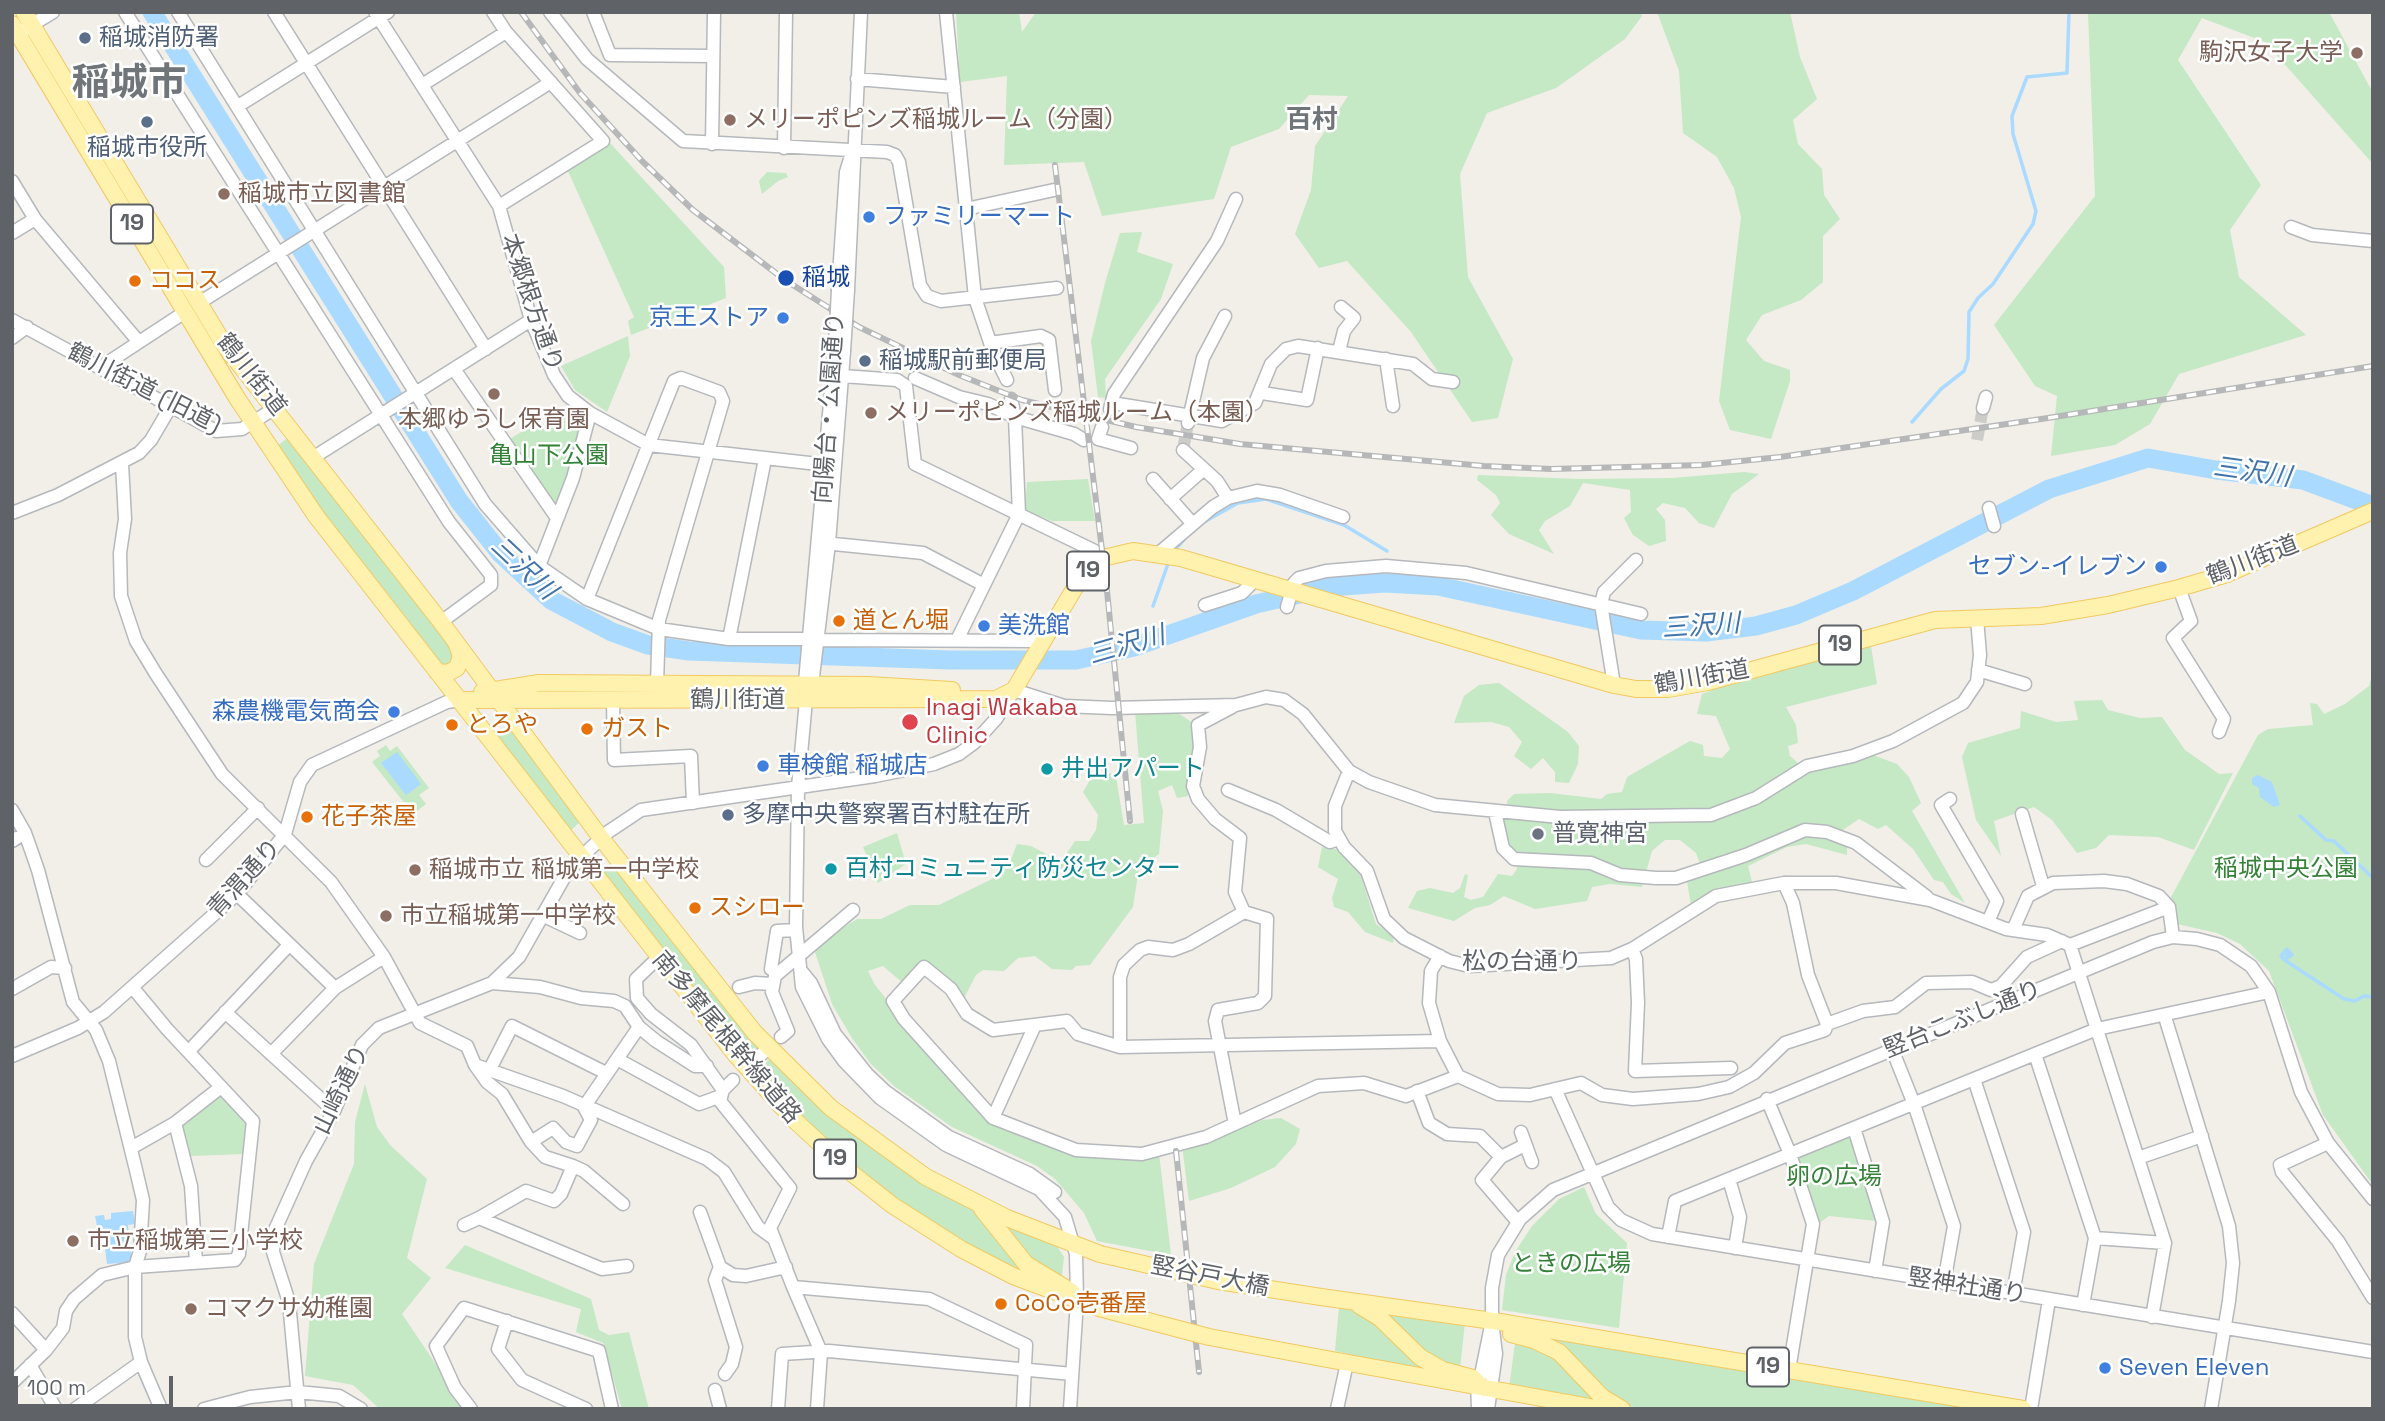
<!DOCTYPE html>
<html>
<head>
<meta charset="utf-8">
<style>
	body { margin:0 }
	#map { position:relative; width:2385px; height:1421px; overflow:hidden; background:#f1efe8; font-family:"Space Grotesk",sans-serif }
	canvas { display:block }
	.frame { position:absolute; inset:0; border:14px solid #5f6368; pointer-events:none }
	.scale { position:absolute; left:14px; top:1376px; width:159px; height:32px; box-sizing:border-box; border:4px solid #5f6368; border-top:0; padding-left:9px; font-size:21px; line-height:24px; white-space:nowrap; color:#5f6368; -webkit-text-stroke:5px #fff; paint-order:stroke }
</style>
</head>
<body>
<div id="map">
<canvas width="2385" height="1421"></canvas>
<div class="frame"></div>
<div class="scale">100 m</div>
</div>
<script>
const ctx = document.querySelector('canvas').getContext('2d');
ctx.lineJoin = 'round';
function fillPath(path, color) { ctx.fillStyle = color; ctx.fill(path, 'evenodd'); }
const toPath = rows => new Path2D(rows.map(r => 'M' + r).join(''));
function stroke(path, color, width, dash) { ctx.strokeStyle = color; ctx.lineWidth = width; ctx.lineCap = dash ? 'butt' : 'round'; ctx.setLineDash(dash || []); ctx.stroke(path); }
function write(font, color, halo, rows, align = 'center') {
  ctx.font = font + ' "Space Grotesk","Noto Sans JP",sans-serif'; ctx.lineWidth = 5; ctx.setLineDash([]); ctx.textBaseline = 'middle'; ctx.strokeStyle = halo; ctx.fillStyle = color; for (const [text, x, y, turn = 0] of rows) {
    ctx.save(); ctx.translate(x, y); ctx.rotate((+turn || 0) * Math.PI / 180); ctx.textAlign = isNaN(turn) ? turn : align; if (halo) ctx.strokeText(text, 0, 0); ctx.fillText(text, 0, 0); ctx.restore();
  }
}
fillPath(toPath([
	[956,12,1019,12,1022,32,1036,12,1640,12,1642,16,1625,39,1556,88,1487,113,1460,174,1468,277,1513,359,1498,418,1472,422,1411,332,1347,261,1319,268,1295,234,1311,190,1315,146,1348,96,1309,95,1279,129,1231,147,1214,199,1102,216,1084,162,1004,165,1007,76,960,82],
	[1657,12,1790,12,1800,57,1817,99,1793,120,1798,144,1822,169,1824,195,1840,219,1823,236,1823,282,1801,300,1762,315,1746,340,1764,361,1790,370,1790,381,1771,439,1730,430,1719,401,1741,217,1734,188,1717,157,1683,133,1679,71],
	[2088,12,2329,12,2373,93,2373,164,2265,42,2202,18,2178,60,2261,185,2230,230,2239,277,2306,335,2179,374,2150,424,2115,445,2051,456,2057,396,2035,386,1994,325,2095,196],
	[610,143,724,267,726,298,631,335,628,321,634,317,567,169],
	[767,172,786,173,788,177,778,181,762,194,759,181],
	[1142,232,1137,252,1173,264,1161,299,1105,379,1106,398,1098,397,1091,341,1105,283,1120,233],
	[628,336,630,356,607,412,575,390,561,366],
	[572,414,581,423,569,475,558,508,555,507,508,440,538,422,546,432,549,425],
	[291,435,455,650,451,667,438,665,407,618,322,512,276,447],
	[1744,472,1759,474,1732,494,1714,528,1699,523,1685,508,1663,503,1656,509,1665,520,1666,541,1649,546,1633,535,1624,518,1631,512,1630,490,1583,483,1570,506,1545,521,1539,530,1554,554,1509,534,1491,515,1500,503,1496,495,1477,480,1478,475,1579,479,1672,478],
	[1088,479,1095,521,1052,521,1025,510,1027,482],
	[1871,646,1877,684,1786,707,1796,725,1798,743,1788,746,1790,756,1799,764,1873,755,1897,764,1909,777,1921,803,1912,811,1965,903,1951,894,1943,882,1934,880,1913,849,1886,825,1878,829,1859,819,1840,832,1847,845,1847,855,1806,844,1787,847,1748,866,1752,882,1714,891,1691,905,1685,870,1700,864,1696,853,1680,840,1665,840,1652,851,1642,887,1610,884,1592,887,1587,901,1535,909,1504,896,1490,905,1475,908,1454,921,1408,908,1417,891,1430,888,1453,893,1460,888,1465,874,1468,875,1464,897,1471,900,1483,897,1498,874,1512,876,1517,869,1515,857,1506,849,1499,816,1509,816,1507,801,1514,794,1550,793,1601,799,1607,794,1622,792,1627,777,1690,741,1703,745,1704,756,1722,758,1730,749,1716,716,1697,714,1702,694,1761,673],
	[2373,671,2373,1185,2323,1115,2269,971,2240,944,2217,933,2177,924,2169,901,2258,735,2268,729,2313,725,2310,703,2317,704,2324,714,2345,704,2369,686],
	[1499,683,1568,732,1579,746,1578,764,1569,783,1555,782,1555,772,1543,758,1531,769,1514,756,1522,742,1509,727,1491,722,1454,723,1464,696,1479,685],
	[2102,700,2108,710,2140,718,2162,717,2185,750,2219,774,2233,773,2194,850,2158,837,2109,835,2096,848,2077,853,2052,820,2034,807,1994,821,2001,856,1976,820,1962,757,1968,743,2020,728,2021,711,2056,722,2078,720,2074,701],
	[1135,711,1175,711,1190,721,1195,737,1188,796,1177,798,1172,785,1158,791,1163,811,1159,854,1139,868,1133,907,1090,965,1076,966,1072,970,1052,969,1035,956,1018,958,1004,971,983,970,976,975,963,1000,925,962,904,984,883,966,868,971,875,985,933,1057,994,1126,1075,1154,1159,1153,1171,1255,1097,1241,1084,1213,1055,1179,1037,1166,952,1127,894,1086,870,1063,852,1038,832,1004,815,952,819,944,857,919,881,919,910,905,939,905,992,879,1010,862,1017,844,1031,846,1061,862,1075,841,1089,841,1096,830,1098,815,1083,792,1093,775,1111,773,1116,777,1124,825,1144,823],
	[512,727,579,823,569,832,496,733],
	[386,745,390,751,397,746,429,788,419,795,426,804,413,814,372,762,380,756,377,751],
	[897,833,906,864,878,883,863,847],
	[1322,847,1336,849,1360,873,1376,924,1394,937,1393,943,1365,932,1348,912,1334,907,1332,898,1338,879,1318,867],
	[613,861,760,1047,746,1060,600,870],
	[771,1058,979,1213,1031,1273,1022,1274,922,1219,861,1175,802,1121,756,1071],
	[365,1084,377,1127,391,1146,427,1179,407,1258,431,1278,402,1314,466,1409,380,1409,353,1385,305,1376,314,1264,354,1164,355,1122],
	[217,1094,223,1094,247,1123,243,1154,191,1156,182,1125],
	[1281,1118,1300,1129,1296,1144,1275,1167,1231,1188,1189,1201,1182,1145,1208,1142,1262,1120],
	[1844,1138,1852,1139,1877,1221,1829,1216,1818,1224,1798,1157],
	[1584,1187,1596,1214,1627,1243,1619,1328,1502,1310,1506,1275,1515,1252,1532,1226,1559,1199],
	[1001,1222,1055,1243,1064,1257,1062,1275,1059,1277,1031,1260],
	[465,1245,591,1299,599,1330,609,1335,629,1332,649,1409,622,1409,603,1343,576,1332,581,1309,445,1268],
	[1339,1306,1356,1309,1439,1374,1335,1351],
	[1378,1309,1465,1322,1460,1369,1439,1363,1419,1350],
	[1537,1336,1974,1409,1646,1409,1629,1406,1612,1397],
	[1515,1343,1541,1349,1562,1364,1598,1402,1509,1388]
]), '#c5e8c5');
fillPath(toPath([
	[397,752,421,784,406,795,381,763],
	[2258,775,2272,782,2280,805,2274,807,2260,797,2259,788,2252,784,2252,778],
	[133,1211,135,1224,128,1225,132,1262,107,1264,102,1226,97,1226,95,1216,104,1215,105,1220,111,1219,111,1213]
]), '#aadaff');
stroke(toPath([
	[1912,422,1941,389,1964,371,1968,359,1969,312,1978,298,1993,284,2033,224,2036,211,2013,134,2012,116,2027,77,2067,73,2069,12],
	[1204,522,1238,503,1266,499,1344,525,1387,551],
	[1174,551,1187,536],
	[1153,606,1169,561],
	[1134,647,1138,633],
	[2300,816,2326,840,2334,841,2373,878],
	[2287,953,2287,958,2292,955,2287,949,2281,956,2286,961,2344,999,2355,1001,2364,996,2373,997],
	[139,1372,147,1391]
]), '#aadaff', 3.5);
stroke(toPath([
	[152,12,459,501,501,554,551,600,612,632,648,645,689,651,950,660,1076,660,1134,647,1256,604,1330,587,1385,583,1438,586,1641,630,1706,632,1756,626,1796,615,1853,591,2049,489,2148,458,2216,470,2303,480,2373,506]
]), '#aadaff', 19);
stroke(toPath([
	[1977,440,1983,408],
	[1183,450,1188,423]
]), '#ccccc8', 12, [12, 6]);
const minor = toPath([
	[125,12,449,522,491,575,491,585,441,622],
	[178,12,485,504,539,566,587,599,659,629,729,639,808,639],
	[274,12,486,349],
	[375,12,499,206,531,320,554,375,568,396,590,413,649,445,827,465],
	[493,12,506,32,603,141,499,206],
	[550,12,587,59,683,141,887,152,895,155,899,162,920,285,927,296,941,301,1057,288],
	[593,12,610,55,713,56],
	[946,12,975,298,994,354,1007,380],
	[25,29,53,12],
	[857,79,954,87],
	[422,85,506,32],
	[238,106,388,12],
	[712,144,714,12],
	[784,148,786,12],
	[12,181,35,219,138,341],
	[966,209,1054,190],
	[2291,227,2312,235,2373,241],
	[12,233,35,219],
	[838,290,846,172,851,156],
	[848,290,861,12],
	[199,303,551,82],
	[12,320,216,431,242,429,275,408],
	[12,338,27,327],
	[990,343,1041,336,1049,340,1055,390],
	[844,351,829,543,812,685,806,700,798,787,796,927,802,987,828,1039,844,1061,880,1098,946,1145,1039,1189,1065,1217,1076,1254,1077,1301,1070,1409],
	[1339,351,1344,331,1354,318,1341,307],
	[1386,359,1393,406],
	[101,367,185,312],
	[454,369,557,518],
	[843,376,897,380,906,386,915,464,1107,557],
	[915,378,959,397,988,404,1015,417,1074,434,1084,440],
	[1262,393,1307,400,1318,348],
	[1112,403,1222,421,1255,403,1271,364,1286,349,1298,346,1413,364,1432,379,1453,382],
	[1983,408,1986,397],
	[1110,409,1114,394,1217,241,1236,199],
	[1188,423,1203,358,1225,316],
	[1102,427,1098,439,1131,448],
	[1183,450,1217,481,1228,498],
	[314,457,531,320],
	[122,464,125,519,120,553,121,596,136,641,156,674,222,774,331,882,384,957,420,1023,467,1046,475,1065,487,1082,502,1094,531,1142],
	[1153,479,1192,523],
	[1170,499,1204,469],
	[1989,508,1994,526],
	[12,513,58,495,139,453,151,440,171,406],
	[824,543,923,553,984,585],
	[1159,553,1213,507,1228,498,1257,491,1280,495,1343,517],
	[539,566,573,478,590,413],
	[2179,588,2191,621,2173,638,2224,719,2219,732],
	[587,599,674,381,681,378,719,392,723,401,659,620,657,684],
	[1205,605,1242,593,1255,580],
	[1287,607,1294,583,1299,578,1326,571,1386,566,1466,573,1641,614],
	[958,638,1019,514,1015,417,1011,399],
	[729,639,765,459],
	[818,640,1044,641],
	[1978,670,2025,684],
	[1614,685,1601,604,1604,592,1636,560],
	[804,693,835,347],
	[613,699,614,760,691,756,693,803],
	[1232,707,1198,725,1200,747,1193,786,1198,799,1215,819,1240,838,1235,892,1244,912],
	[1349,771,1335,806,1335,831,1344,847,1367,871,1384,919,1404,938,1449,961,1469,966,1611,958,1632,949,1716,896,1784,883,1836,883,1930,900,2006,929,2047,935,2070,945,2165,1243,2152,1317],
	[1228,790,1276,810,1330,842,1339,839],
	[1950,799,1941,805,1997,901,1988,922],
	[12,810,25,833,38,870,73,1002,96,1030,109,1061,136,1170,143,1200,140,1251,135,1267,135,1337,141,1362,161,1409],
	[1495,812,1503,848,1514,859,1591,863,1620,875,1656,878,1676,878,1746,855,1805,830,1827,832,1856,843,1927,897],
	[2022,814,2043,886],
	[12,841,25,833],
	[206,860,258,808],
	[1784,883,1793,903,1808,975,1827,1024],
	[237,894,335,988],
	[542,915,580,933],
	[2013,930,2028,896,2053,883,2104,881,2127,884,2159,896,2169,907],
	[2070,945,2169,907,2173,937],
	[1632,949,1636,959,1638,1003,1635,1071,1731,1068],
	[1440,956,1431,971,1429,1003,1440,1041,1458,1076,1498,1094,1530,1095,1581,1083,1602,1095,1633,1099,1698,1094,1729,1087,1754,1073,1785,1043,1825,1030,1827,1024,1863,1011,1895,1007,1926,983,1972,982,1991,990,2001,986,2027,957,2062,941],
	[658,958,636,979,637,998,651,1014,691,1045,723,1090],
	[778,972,771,969,777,931,796,930],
	[802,972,811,983,835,1034,867,1074,885,1091,949,1137,1030,1174,1055,1192],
	[492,983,540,987,581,998,614,1001,625,1006,639,1027,656,1041,695,1066,707,1066],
	[739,987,755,983,772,984],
	[12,989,51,967,65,968],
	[225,1012,334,1111],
	[2165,1017,2229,1226,2233,1263,2229,1301,2211,1409],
	[781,1037,788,1031,772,992,775,976,853,910],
	[1440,1041,1120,1047,1078,1034,1067,1021,993,1030,967,1014,951,989,924,967,893,1001,904,1019,993,1118,1076,1150,1142,1154,1206,1137,1318,1086,1364,1083,1406,1096,1458,1076],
	[1120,1047,1120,977,1124,965,1140,950,1148,947,1173,950,1189,944,1244,912,1267,919,1265,996,1258,1003,1218,1010,1215,1021,1235,1124],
	[1892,1049,1914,1104,1954,1226,1944,1283],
	[189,1051,289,945],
	[271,1054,335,988,384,957],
	[2035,1054,2095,1238,2083,1305],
	[12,1056,78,1028,104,1012,237,894,285,834,300,782,312,765,447,702,459,700],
	[617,1059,639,1027],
	[751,1064,764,1052],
	[475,1065,563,1096,707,1159,724,1172,758,1227,773,1238],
	[490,1069,512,1026,606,1073],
	[1974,1079,2024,1232,2013,1294],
	[733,1080,723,1090,720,1101,790,1188,770,1228,793,1287,929,1299,1026,1345,1023,1409],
	[1555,1089,1608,1207,1621,1220,1652,1234,2373,1352],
	[1417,1091,1429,1123,1447,1134,1480,1136,1501,1157],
	[1767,1099,1790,1154,1813,1224,1789,1370],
	[993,1118,1035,1025],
	[175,1123,191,1186,196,1262],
	[1854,1128,1883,1222,1875,1271],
	[1521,1132,1532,1162],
	[2328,1143,2280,1165,2282,1172,2338,1241,2373,1298],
	[131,1148,175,1123,221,1087],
	[2138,1158,2202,1136],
	[573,1166,584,1171,623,1204],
	[1729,1179,1740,1217,1735,1248],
	[700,1212,720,1267,715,1280,736,1347,732,1364,725,1374],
	[1518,1222,1482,1180,1501,1157,1525,1145],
	[464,1225,479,1218],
	[1668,1237,1675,1201,2035,1054,2097,1029,2269,992],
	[2095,1238,2165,1243],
	[627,1266,602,1269,479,1218,526,1191,554,1201,561,1194,573,1166,545,1157,531,1142,553,1128,566,1142,577,1146,591,1120,584,1107,617,1059,699,1104,721,1096],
	[720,1267,733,1275,746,1276,786,1267],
	[793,1287,821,1352,817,1409],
	[12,1313,46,1350],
	[507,1321,498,1349,522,1380,586,1409],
	[30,1365,56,1409],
	[1477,1379,1478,1409],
	[12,1383,46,1350,63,1328,66,1311,74,1299,102,1275,135,1267,235,1260,239,1254,253,1121,167,1029,133,988],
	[1470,1386,1481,1375,1492,1321,1492,1288,1498,1255,1520,1219,1553,1190,2153,942,2173,937,2197,939,2220,945,2251,966,2269,992,2301,1092,2328,1143,2373,1199],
	[715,1390,720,1409],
	[75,1409,141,1362],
	[204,1409,250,1397,298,1392,339,1396,361,1409],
	[299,1409,289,1302,273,1252,274,1232,306,1161,334,1111,362,1045,379,1028,492,983,519,957,565,876,580,858,608,832,641,810,875,776,934,764,959,754,974,743,996,719,1014,690,1064,706,1112,708,1236,705,1266,697,1284,700,1303,714,1349,771,1369,782,1435,805,1560,817,1711,815,1756,798,1807,766,1853,756,1893,741,1963,703,1977,682,1980,655,1977,618],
	[471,1409,455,1388,436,1346,464,1308,599,1351,612,1409],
	[778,1409,782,1354,829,1351,1072,1374],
	[1337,1409,1347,1363],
	[1488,1409,1496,1354,1492,1321],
	[2031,1409,2049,1300]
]);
const major = toPath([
	[24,12,225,346,441,622,601,838,755,1033,831,1108,926,1177,1007,1218,1100,1254],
	[12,24,237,398,316,516,735,1054,791,1117,854,1175,892,1205,961,1249,1013,1276,1099,1308],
	[437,672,448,673,457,668,461,656,457,645],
	[482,692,539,683,868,685,952,690],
	[459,700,996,699,1014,690,1080,579,1090,569,1107,557,1133,551,1181,558,1614,685,1636,689,1668,689,1708,682,1935,620,2041,616,2108,605,2179,588,2227,574,2373,511],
	[982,1209,1026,1264,1072,1292],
	[1321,1297,1500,1322,2023,1409],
	[1360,1306,1380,1318,1420,1357,1443,1370,1473,1378,1482,1387],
	[1511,1334,1534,1340,1559,1352,1602,1397,1622,1409],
	[1316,1357,1601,1409]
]);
stroke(minor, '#b5b8bc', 15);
stroke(major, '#f2c960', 18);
stroke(minor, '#fff', 12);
stroke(major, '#fff2af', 16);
const rail = toPath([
	[521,12,580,93,642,161,693,210,785,280,859,327,959,375,1022,400,1136,427,1240,444,1484,466,1551,469,1702,465,1780,457,2048,418,2373,366],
	[1055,165,1107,591,1130,821],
	[1176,1151,1199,1372]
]);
stroke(rail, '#b6b7b8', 6);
stroke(rail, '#fff', 3.5, [10]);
const minorBridge = toPath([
	[835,347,838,290],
	[844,351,848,290]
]);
const majorBridge = toPath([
	[1100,1254,1218,1281,1321,1297],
	[1099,1308,1209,1337,1316,1357]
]);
stroke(minorBridge, '#b5b8bc', 15, []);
stroke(majorBridge, '#f2c960', 18, []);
stroke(minorBridge, '#fff', 12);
stroke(majorBridge, '#fff2af', 16);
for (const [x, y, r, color] of [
	[85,38,7,"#5c6f8a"],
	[2357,53,7,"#8d6e63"],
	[730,120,7,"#8d6e63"],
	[147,122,7,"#5c6f8a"],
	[224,194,7,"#8d6e63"],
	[869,217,7,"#3f7fe0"],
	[786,278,9,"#1a4fb4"],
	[135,281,7,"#e8710a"],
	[783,318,7,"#3f7fe0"],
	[865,361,7,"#5c6f8a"],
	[494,394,7,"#8d6e63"],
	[871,413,7,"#8d6e63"],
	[2161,567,7,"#3f7fe0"],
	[839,621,7,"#e8710a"],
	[984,626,7,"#3f7fe0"],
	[394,712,7,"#3f7fe0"],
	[910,722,9,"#e0444e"],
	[452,725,7,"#e8710a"],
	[587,729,7,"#e8710a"],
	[763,766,7,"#3f7fe0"],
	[1047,769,7,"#0f9aa8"],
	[728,815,7,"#5c6f8a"],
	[307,817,7,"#e8710a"],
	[1538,834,7,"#6b7280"],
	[831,869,7,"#0f9aa8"],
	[415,870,7,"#8d6e63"],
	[695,908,7,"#e8710a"],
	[386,916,7,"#8d6e63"],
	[73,1241,7,"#8d6e63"],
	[1001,1304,7,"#e8710a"],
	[191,1309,7,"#8d6e63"],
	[2105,1368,7,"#3f7fe0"]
]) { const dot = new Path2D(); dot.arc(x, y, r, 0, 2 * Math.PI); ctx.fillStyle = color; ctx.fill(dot); stroke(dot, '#fff', 2.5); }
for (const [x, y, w] of [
	[132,224,42],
	[1088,571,42],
	[1840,645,42],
	[835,1159,42],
	[1768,1367,42]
]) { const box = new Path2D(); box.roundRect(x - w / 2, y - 19.5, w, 39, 5); ctx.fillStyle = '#fff'; ctx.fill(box); stroke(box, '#5f6368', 2); }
write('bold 23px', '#5f6368', null, [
	["19",132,224],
	["19",1088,571],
	["19",1840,645],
	["19",835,1159],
	["19",1768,1367]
]);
write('24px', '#4e5e75', '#fff', [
	["稲城消防署",99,38],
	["稲城市役所",147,148,"center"],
	["稲城駅前郵便局",879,361],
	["多摩中央警察署百村駐在所",742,815]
], 'left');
write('24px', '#785e54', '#fff', [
	["駒沢女子大学",2343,53,"right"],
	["メリーポピンズ稲城ルーム（分園）",744,120],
	["稲城市立図書館",238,194],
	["メリーポピンズ稲城ルーム（本園）",885,413],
	["本郷ゆうし保育園",494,420,"center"],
	["稲城市立 稲城第一中学校",429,870],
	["市立稲城第一中学校",400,916],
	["市立稲城第三小学校",87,1241],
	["コマクサ幼稚園",205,1309]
], 'left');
write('24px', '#366cbe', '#fff', [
	["ファミリーマート",883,217],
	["京王ストア",769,318,"right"],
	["セブン-イレブン",2147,567,"right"],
	["美洗館",998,626],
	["森農機電気商会",380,712,"right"],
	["車検館 稲城店",777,766],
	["Seven Eleven",2119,1368]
], 'left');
write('24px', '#164399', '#fff', [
	["稲城",802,278]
], 'left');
write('24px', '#c56008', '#fff', [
	["ココス",149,281],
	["道とん堀",853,621],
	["とろや",466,725],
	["ガスト",601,729],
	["花子茶屋",321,817],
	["スシロー",709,908],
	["CoCo壱番屋",1015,1304]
], 'left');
write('24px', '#5f6368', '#fff', [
	["本郷根方通り",531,303,71],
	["鶴川街道",251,375,52],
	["鶴川街道 (旧道)",144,389,27],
	["向陽台・公園通り",830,408,-86],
	["鶴川街道",2253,561,-21],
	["鶴川街道",1702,678,-10],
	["鶴川街道",738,700],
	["青渭通り",245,879,-48],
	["松の台通り",1522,962],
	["竪台こぶし通り",1963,1020,-22],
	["南多摩尾根幹線道路",726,1038,50],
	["山崎通り",342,1090,-64],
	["竪谷戸大橋",1210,1277,11],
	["竪神社通り",1967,1287,9]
]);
write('24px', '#348238', '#fff', [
	["亀山下公園",549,456],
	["稲城中央公園",2286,869],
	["卵の広場",1834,1177],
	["ときの広場",1571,1264]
]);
write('24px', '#be3a42', '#fff', [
	["Inagi Wakaba",926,708],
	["Clinic",926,736]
], 'left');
write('24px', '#0d838f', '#fff', [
	["井出アパート",1061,769],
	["百村コミュニティ防災センター",845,869]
], 'left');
write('24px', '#5b616d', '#fff', [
	["普寛神宮",1552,834]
], 'left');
write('bold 26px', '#70757a', '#fff', [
	["百村",1312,121]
]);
write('italic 26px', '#4174aa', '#fff', [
	["三沢川",2252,473,8],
	["三沢川",523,569,43],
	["三沢川",1701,627,-4],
	["三沢川",1127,646,-16]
]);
write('bold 38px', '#70757a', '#fff', [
	["稲城市",129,85]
]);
</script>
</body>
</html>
